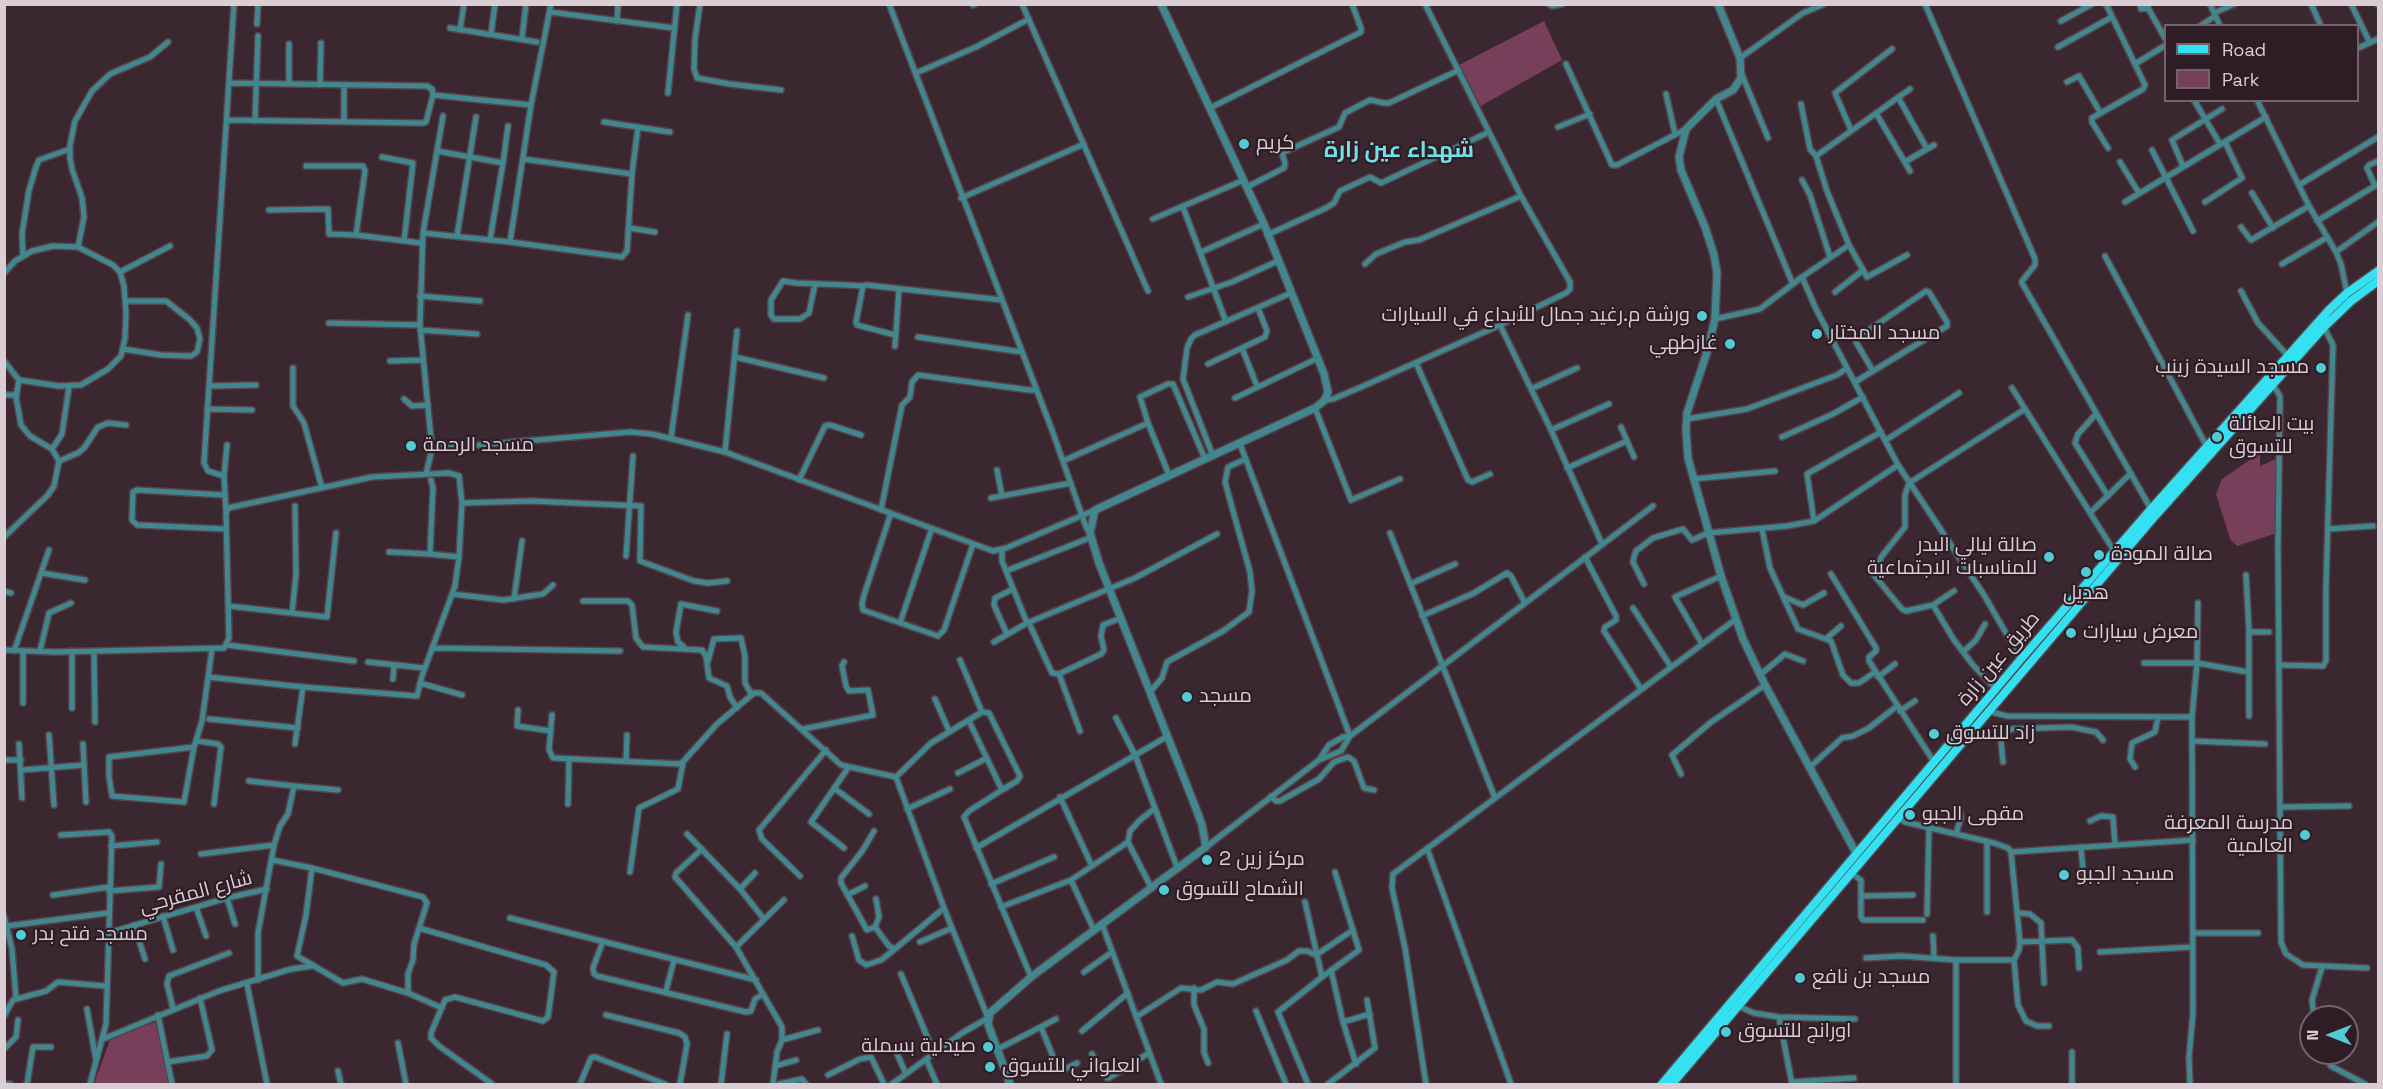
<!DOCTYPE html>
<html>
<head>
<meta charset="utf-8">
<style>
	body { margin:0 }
	#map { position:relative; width:2383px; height:1089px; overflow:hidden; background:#3a272f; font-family:"Space Grotesk",sans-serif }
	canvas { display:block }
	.frame { position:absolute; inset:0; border:6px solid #dacdd3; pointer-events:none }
	.legend { position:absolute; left:2164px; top:24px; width:195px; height:78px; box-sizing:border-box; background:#2f1d25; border:2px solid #73636b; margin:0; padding:8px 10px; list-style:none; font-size:18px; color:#dacdd3 }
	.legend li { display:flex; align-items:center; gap:12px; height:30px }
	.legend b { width:30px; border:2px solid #73636b }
	.north { position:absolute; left:2299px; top:1005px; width:60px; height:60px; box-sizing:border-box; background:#2f1d25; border:2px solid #73636b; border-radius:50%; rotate:270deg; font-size:16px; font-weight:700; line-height:24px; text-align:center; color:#dacdd3 }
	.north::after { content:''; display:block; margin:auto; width:21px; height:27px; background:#52cbd7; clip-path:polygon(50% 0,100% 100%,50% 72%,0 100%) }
</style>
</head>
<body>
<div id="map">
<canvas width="2383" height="1089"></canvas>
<div class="frame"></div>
<ul class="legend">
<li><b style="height:8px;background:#33e1f0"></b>Road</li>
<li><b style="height:16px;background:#783f5a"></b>Park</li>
</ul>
<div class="north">N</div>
</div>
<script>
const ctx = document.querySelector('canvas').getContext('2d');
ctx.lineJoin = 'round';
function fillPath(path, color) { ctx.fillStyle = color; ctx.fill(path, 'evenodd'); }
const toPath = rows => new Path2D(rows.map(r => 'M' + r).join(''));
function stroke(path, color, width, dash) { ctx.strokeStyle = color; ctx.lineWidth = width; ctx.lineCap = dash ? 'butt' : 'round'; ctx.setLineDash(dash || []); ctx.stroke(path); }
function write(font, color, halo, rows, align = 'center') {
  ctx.font = font + ' "Space Grotesk",Cairo,sans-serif'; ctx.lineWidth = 4.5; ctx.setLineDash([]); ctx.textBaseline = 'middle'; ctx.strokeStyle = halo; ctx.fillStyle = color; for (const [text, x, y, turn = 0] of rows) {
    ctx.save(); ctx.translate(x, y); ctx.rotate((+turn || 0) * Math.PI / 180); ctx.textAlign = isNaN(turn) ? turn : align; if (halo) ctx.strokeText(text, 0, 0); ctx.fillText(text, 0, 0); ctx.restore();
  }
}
fillPath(toPath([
	[1544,21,1562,60,1479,107,1459,65],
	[2260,453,2260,466,2276,459,2277,533,2237,546,2230,539,2216,494,2222,479],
	[158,1021,170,1084,94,1084,110,1040]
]), '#783f5a');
const minor = toPath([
	[700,4,695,39,694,69,697,78,730,84,781,90],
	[889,4,1052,430,1086,527,1090,533],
	[1022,4,1148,291],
	[1549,4,1552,6,1562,4],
	[1925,4,2035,259,2035,265,2022,281,2022,283,2151,509],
	[2106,4,2145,85,2143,89,2092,118,2092,122,2108,148],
	[2140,4,2141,9,2148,8,2148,5],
	[2210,4,2220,26],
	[2311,4,2321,26],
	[2351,4,2370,43],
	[2378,4,2378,5],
	[973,5,975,4],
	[2148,8,2166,40],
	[550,12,674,28],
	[2214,13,2234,4],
	[617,21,618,4],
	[2061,21,2092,4],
	[257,24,258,4],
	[2200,26,2215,16],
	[450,28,537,42],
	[460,30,464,4],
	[491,34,495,4],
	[522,38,526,4],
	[2058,47,2112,17],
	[2358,48,2378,39],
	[1740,58,1803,13,1824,4],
	[1566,64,1612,165,1617,165,1686,129],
	[2135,64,2166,45],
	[916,73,976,47,1029,19],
	[1742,75,1768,138],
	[2067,82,2079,76,2100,112],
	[229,83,427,86,432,89,433,95,531,105],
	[289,84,289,44],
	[320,85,321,43],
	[668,93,677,4],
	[1666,94,1675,134],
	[1898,97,1927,149],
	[1716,99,1792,282],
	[2194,100,2220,144],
	[2257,100,2309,206,2336,252,2341,264,2347,293],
	[1801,104,1810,149,1816,156],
	[1210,108,1361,32,1361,28,1352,4],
	[1876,113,1910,171],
	[227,120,422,123,426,122,433,95],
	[255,121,258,36],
	[344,122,344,86],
	[604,122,670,132],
	[1558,127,1590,114],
	[1851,130,1835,93,1892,49],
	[2152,150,2193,231],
	[437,151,503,163,490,240],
	[382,157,413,163,404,241],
	[1905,162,1934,145],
	[2120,162,2139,193],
	[503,163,508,126],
	[306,166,363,166,365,171,356,235,421,243],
	[2183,166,2172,140,2222,109],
	[632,174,638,127],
	[1802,180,1810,195,1830,257],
	[2299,185,2378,137],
	[2375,186,2367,168,2369,165,2378,161],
	[1247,187,1284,168,1285,163,1282,153,1284,152,1339,127,1345,113,1370,100,1384,103,1389,103,1459,70],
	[2252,193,2273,228],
	[961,198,1084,144],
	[2125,202,2266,117],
	[2205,202,2242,178,2225,142],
	[1183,207,1226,322],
	[269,210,328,209,329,234,356,235],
	[1153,219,1244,180],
	[2317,221,2378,184],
	[2241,227,2251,240,2309,206],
	[629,228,655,232],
	[423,233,443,116],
	[1267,235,1326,208,1334,203,1340,191,1370,177,1381,183,1489,132],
	[457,236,476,117],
	[510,242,622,257,627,251,632,174,523,159],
	[1849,245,1827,191,1816,156,1910,89],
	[78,247,84,217,82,198,72,169,70,158,70,145,75,121,92,91,110,74,150,57,168,42],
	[1201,252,1264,224],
	[2336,252,2378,222],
	[23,256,22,234,29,190,36,167,39,160,70,149],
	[2105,256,2207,447],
	[1365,264,1376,254,1405,242,1419,240,1521,196],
	[2282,264,2326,238],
	[120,272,170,246],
	[4,273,15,261,32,251,53,246,78,247,113,265,120,272,124,286,126,313,125,338,121,356,108,369,81,385,59,386,19,380,4,361],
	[1802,277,1849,245,1867,277,1907,255],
	[815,284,809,313,800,319,774,319,771,315,771,300,783,281,796,283,846,285,863,286,866,285,1002,300],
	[863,286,856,322,857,325,895,335],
	[2241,291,2258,323,2288,356],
	[1835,292,1862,271],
	[420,296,480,301],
	[1188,297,1232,282,1278,261],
	[1715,319,1760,309,1802,277,1816,309,1898,465,1984,595,2021,659],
	[329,323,420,325],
	[1500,325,1551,430,1602,544],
	[420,330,477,334],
	[918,337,1022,352],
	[895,346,899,289],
	[1242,348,1257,386],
	[123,349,161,355,191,356,197,352,200,339,197,328,189,319,166,301,125,301],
	[735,357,824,378],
	[390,361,422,360],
	[1416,363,1468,480,1472,482,1490,474],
	[1208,364,1265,337,1267,331,1258,308],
	[293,368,293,406,304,423,322,488],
	[1855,382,1947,326,1947,322,1929,292,1926,291,1857,338,1856,342,1873,371],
	[2273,385,2280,396,2278,547,2281,942,2286,954,2303,965,2367,968],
	[209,386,256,385],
	[2012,388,2114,551],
	[1531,389,1577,368],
	[4,395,17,395],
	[1235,398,1318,358],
	[404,399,412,406,428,405],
	[1325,400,1333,399,1359,388,1500,325,1566,293,1570,289,1570,282,1521,196,1425,4],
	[1315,408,1351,500,1400,479],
	[207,409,252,410],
	[2096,414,2078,434,2075,443,2108,496],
	[1686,419,1747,409,1837,375,1847,368],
	[1148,423,1140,397,1168,384,1173,384,1205,459],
	[1621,427,1627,441],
	[1551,430,1609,404],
	[1782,437,1833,414,1863,397],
	[671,438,688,315],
	[1886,440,1959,393],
	[1240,444,1350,736],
	[52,449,62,434,69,387],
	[432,449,630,432,652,434,725,452,993,551,1006,548,1095,510],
	[725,452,737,331],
	[1213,456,1183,379,1187,348,1191,339,1195,335,1291,293],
	[59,461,78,453,84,448,98,427,108,423,126,425],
	[1063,461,1148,423,1169,475],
	[1567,468,1627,441,1634,457],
	[997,470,1002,496],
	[426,474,432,449,420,325,423,233,510,242,531,105,551,4],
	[224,476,227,445],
	[1693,479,1775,471],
	[431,480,433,488,430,554,459,557],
	[799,480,825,426,830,425,861,435],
	[224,495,137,490,133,492,132,520,137,525,226,529],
	[991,498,1071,483],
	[462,503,531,501,641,506,640,561,694,581,708,583,727,581],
	[881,510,902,405,910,397,912,382,918,375,1029,390,1036,390],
	[226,511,224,476,208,471,204,463,234,4],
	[891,513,864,595,862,604,863,610,938,636,944,630,973,544],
	[2090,513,2131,473],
	[1814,521,1807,474,1881,432],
	[1762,529,1770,568,1798,629,1831,641,1843,675,1851,683,1859,683,1875,672],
	[2328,529,2373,526],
	[1390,533,1495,798],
	[4,537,48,495,54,486,59,461,52,449,30,436,21,425,16,397,19,380],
	[1002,549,1002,561,1027,623],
	[389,552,430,554],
	[626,556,633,456],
	[1585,557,1616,616,1616,620,1605,627,1604,631,1641,689],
	[1006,571,1092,537],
	[41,573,85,580],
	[1831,574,1876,648,1876,651,1869,657,1869,661,1934,762],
	[2246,575,2249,632],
	[1410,584,1455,564],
	[1644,584,1633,562,1634,557,1636,551,1653,538,1683,529,1692,540,1708,533,1787,526,1814,521,1898,465],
	[4,591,11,593],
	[452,594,503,600,543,594,553,585],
	[1784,597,1803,605,1824,593],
	[514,599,522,541],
	[583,601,628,601,632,605,636,638,643,647,702,650,706,656,709,678,727,686,730,697,737,708],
	[1933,605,1954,591],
	[229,606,327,617,336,533],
	[1633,608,1671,667],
	[292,613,296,575,295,506],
	[1422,616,1474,593,1507,573,1511,576,1525,603],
	[900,623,932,528],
	[1029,623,1052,673,1059,674,1101,654,1104,650,1101,636,1103,625,1121,618],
	[1007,634,994,605,995,598,1013,589],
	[1827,638,1841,626],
	[994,642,1027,623,1135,578,1217,534],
	[1702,644,1675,597,1721,576],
	[227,645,354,661],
	[684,647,678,642,676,632,681,604,717,611],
	[432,648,620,651],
	[4,650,54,652,224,648,229,638,226,514,228,508,372,477,449,473,459,476,462,503,459,557,455,586,422,676,417,696,303,687,208,677],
	[14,651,49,550],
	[40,651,49,613,71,603],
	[72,651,72,708],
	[94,651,95,722],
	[1963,652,1976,640,1985,624],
	[708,661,714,639,741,638,745,656,745,683,752,695],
	[368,662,424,668],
	[2144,663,2197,663,2248,672],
	[2280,665,2323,666,2326,661,2326,587,2333,345,2324,327],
	[1059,674,1080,731],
	[1760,675,1785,654,1803,661],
	[1878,677,1895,664],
	[393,679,394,665],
	[420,683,462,695],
	[1996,689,1973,665,1954,640,1933,605,1906,611,1902,609,1873,574,1882,556,1905,527,1905,495,1909,483,2025,409],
	[1150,692,1162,678,1167,662,1223,631,1249,612,1252,591,1250,572,1225,482,1228,467,1246,459],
	[935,699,949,731],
	[23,703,23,651],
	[518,710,517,726,551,731],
	[1900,711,1915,701],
	[1988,711,2007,716,2192,717],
	[982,712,989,713,1020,776,1017,781,1002,790],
	[552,715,549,750,553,758,681,764,717,724,754,693,761,693,841,765,896,777,931,743,982,712,960,660],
	[2249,716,2249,632,2269,632],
	[1116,718,1135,755,1177,867],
	[209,719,298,728],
	[969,721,1002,790,969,811,964,817,1031,977],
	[803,729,873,715,868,690,849,691,846,686,842,666,844,662],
	[49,735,54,805],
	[197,741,218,744,221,747,214,804],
	[2192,741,2265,744],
	[19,744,22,798],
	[83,744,86,802],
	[295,744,303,687],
	[194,747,109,757,109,776,112,796,184,802,194,747,202,721,212,649],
	[4,760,21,760],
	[1319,760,1329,745,1343,737,1350,736],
	[626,761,627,735],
	[2003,762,2001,741,2005,734,2011,729,2071,727,2096,732,2103,740],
	[1810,767,1842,738,1853,736,1869,728,1897,706],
	[2135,767,2130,759,2132,743,2155,732,2158,717],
	[22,770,83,765],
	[958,773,987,758],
	[1681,774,1672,755,1710,723,1765,685],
	[249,781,294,786],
	[834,788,869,814],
	[1271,796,1276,801,1280,801,1319,779,1334,762,1348,757,1354,761,1364,788,1374,790],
	[1060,797,1092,866],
	[568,804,569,759],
	[2280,807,2349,806],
	[907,809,950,789],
	[1897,818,1905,822,1994,843,2008,848,2011,852,2193,840],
	[2090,821,2101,816,2113,817,2115,844],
	[874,831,863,850,841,878,841,883,867,930,875,927,879,917,876,899],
	[687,834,740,889,764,919],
	[1956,834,1961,817,1959,808],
	[61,835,109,832,112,836,106,1024,90,1084],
	[1128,842,1130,831,1140,820,1154,809],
	[1987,842,1987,912],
	[111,846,157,842],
	[1206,847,1319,760,1341,751,1350,736,1653,506],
	[2081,847,2084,882],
	[844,848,811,822,848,768],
	[976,848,1168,736],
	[1427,848,1511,1084],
	[702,849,676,873,675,877,736,947,782,1027,782,1040,777,1052,773,1084],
	[2011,852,2020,942,2019,950,2014,960,2018,1005,2026,1021,2037,1026,2049,1026],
	[201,854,274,845],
	[272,860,312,868,423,897,427,903,414,944,413,960,408,974,408,993,442,1008],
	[312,868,306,915,297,956,343,983,362,979,408,993],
	[630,872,639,808,678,789,683,763],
	[1851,873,1861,880,1861,917,1863,920,1923,920],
	[800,876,762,839,759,830,826,750],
	[1071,880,1128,842,1151,887],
	[991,884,1054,857],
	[740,889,755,873],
	[109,891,159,887,161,864],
	[53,895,109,887],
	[847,895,865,886],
	[1861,896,1913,895],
	[227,898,235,924],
	[1305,902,1322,977,1278,1012,1308,1084],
	[196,907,206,936],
	[1001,907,1071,880,1094,930],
	[2018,913,2030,914,2041,923,2044,983],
	[1927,914,1929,828],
	[4,916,12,949,16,998],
	[163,916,173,950],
	[510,918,756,980],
	[1102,924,1161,1084],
	[134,925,145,959],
	[7,926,108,913],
	[875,927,889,946,895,949,944,908],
	[419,928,546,965,554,972,548,1017,543,1021,455,997,445,1000,431,1033,431,1038,439,1046,492,1084],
	[108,933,227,898,267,889],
	[2193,933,2258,933],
	[852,936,859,960,866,965,881,960,895,949],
	[1933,936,1934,957],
	[603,941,593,968,594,974,597,976,746,1012,751,1011,755,999,763,994],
	[920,942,952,928],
	[2020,942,2072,940,2078,948,2079,968],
	[736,947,784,900],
	[2100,952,2193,947],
	[1316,955,1353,930],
	[1866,958,1901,956,1956,960,2014,960],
	[1331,970,1343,1022,1356,1064],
	[1084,972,1112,952],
	[901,974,934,1053],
	[1322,977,1359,950,1335,872],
	[258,980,258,933,274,845,280,826,288,814,294,786,338,790],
	[247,984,267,1084],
	[1194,988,1194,1005,1204,1029,1204,1052,1208,1063],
	[666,991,674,960],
	[1738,1006,1754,1013,1779,1017,1855,1019],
	[173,1008,167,984,169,976,229,953],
	[87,1009,96,1060],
	[1256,1011,1286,1084],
	[158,1015,172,1084],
	[606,1015,679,1033,685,1037,687,1044,680,1084],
	[4,1016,13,1000,46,991,58,982,106,986],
	[1136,1017,1181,988,1201,990,1217,982,1233,984,1287,960,1299,951,1307,951,1316,955],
	[1779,1017,1792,1084],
	[2314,1017,2312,1000,2322,967],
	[1343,1022,1370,1014],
	[1041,1027,1058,1069,1061,1071,1077,1063],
	[1082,1031,1128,993],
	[103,1039,219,991,291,969,312,966],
	[782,1040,818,1030],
	[398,1043,406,1084],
	[4,1049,16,1037,18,1020],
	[895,1049,906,1074],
	[998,1049,1056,1019],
	[2072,1052,2072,1084],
	[2323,1053,2331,1066,2365,1084],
	[1092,1054,1107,1078,1109,1078,1149,1053],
	[926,1059,937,1084],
	[167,1062,207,1056,212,1050,200,998],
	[775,1066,796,1060],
	[338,1071,341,1084],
	[828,1075,860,1059,871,1057,884,1084],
	[1792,1082,1854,1078],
	[4,1084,10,1084],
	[27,1084,33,1047,51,1047],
	[580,1084,591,1058,595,1057,665,1084],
	[721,1084,727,1034],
	[779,1084,802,1079,806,1084],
	[892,1084,962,1033,988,1018,944,908,896,777],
	[1328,1084,1375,1048,1367,1000],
	[1426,1084,1405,948,1392,888,1393,874,1736,619],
	[1956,1084,1956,960],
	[2190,1084,2189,1057,2193,1013,2192,717,2197,663,2198,603]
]);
const tertiary = toPath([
	[1718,4,1740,58,1741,78,1733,90,1716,99,1686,129,1679,157,1681,170,1705,227,1714,255,1717,273,1715,319,1707,352,1687,413,1686,430,1688,458,1721,576,1743,639,1765,685,1856,853],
	[1010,1084,988,1024,990,1013,1031,977,1206,847,1202,825,1195,806,1099,563,1090,533,1095,510,1315,408,1324,401,1328,392,1324,374,1264,224,1161,4]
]);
const primary = toPath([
	[1662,1084,2021,659,2151,509,2329,310,2347,293,2378,271],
	[1672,1084,2155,516,2324,327,2351,301,2378,281]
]);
stroke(minor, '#57454d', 8);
stroke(tertiary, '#57454d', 10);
stroke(primary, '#57454d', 11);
stroke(minor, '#42878e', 5);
stroke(tertiary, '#42878e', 7);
stroke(primary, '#33e1f0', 8);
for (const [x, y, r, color] of [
	[1244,144,6,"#52cbd7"],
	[1702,316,6,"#52cbd7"],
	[1817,334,6,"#52cbd7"],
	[1730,344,6,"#52cbd7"],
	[2321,368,6,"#52cbd7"],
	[2217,437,6,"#52cbd7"],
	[411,446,6,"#52cbd7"],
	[2099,555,6,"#52cbd7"],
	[2049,557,6,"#52cbd7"],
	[2086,572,6,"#52cbd7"],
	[2071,633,6,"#52cbd7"],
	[1187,697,6,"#52cbd7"],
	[1934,734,6,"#52cbd7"],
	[1910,815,6,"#52cbd7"],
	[2305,835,6,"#52cbd7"],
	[1207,860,6,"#52cbd7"],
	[2064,875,6,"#52cbd7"],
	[1164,890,6,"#52cbd7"],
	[21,935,6,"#52cbd7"],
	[1800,978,6,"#52cbd7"],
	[1726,1032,6,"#52cbd7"],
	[988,1047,6,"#52cbd7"],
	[990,1067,6,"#52cbd7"]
]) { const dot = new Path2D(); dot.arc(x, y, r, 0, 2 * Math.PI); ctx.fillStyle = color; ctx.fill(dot); stroke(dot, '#2f1d25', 2); }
write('20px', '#dacdd3', '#2f1d25', [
	["كريم",1256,144],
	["ورشة م.رغيد جمال للأبداع في السيارات",1690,316,"right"],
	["مسجد المختار",1829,334],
	["غازطهي",1718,344,"right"],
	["مسجد السيدة زينب",2309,368,"right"],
	["بيت العائلة",2229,425],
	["للتسوق",2229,448],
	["مسجد الرحمة",423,446],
	["صالة ليالي البدر",2037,546,"right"],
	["للمناسبات الاجتماعية",2037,569,"right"],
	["صالة المودة",2111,555],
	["هديل",2086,594,"center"],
	["معرض سيارات",2083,633],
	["مسجد",1199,697],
	["زاد للتسوق",1946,734],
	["مقهى الجبو",1922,815],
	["مدرسة المعرفة",2293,824,"right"],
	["العالمية",2293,847,"right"],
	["مركز زين 2",1219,860],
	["مسجد الجبو",2076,875],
	["الشماح للتسوق",1176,890],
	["مسجد فتح بدر",33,935],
	["مسجد بن نافع",1812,978],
	["اورانج للتسوق",1738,1032],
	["صيدلية بسملة",976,1047,"right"],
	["العلواني للتسوق",1002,1067]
], 'left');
write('20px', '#dacdd3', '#2f1d25', [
	["طريق عين زارة",1999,659,-50],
	["شارع المقرحي",196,893,-15]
]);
write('bold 22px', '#73dfe9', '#2f1d25', [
	["شهداء عين زارة",1399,151]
]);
</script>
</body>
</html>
